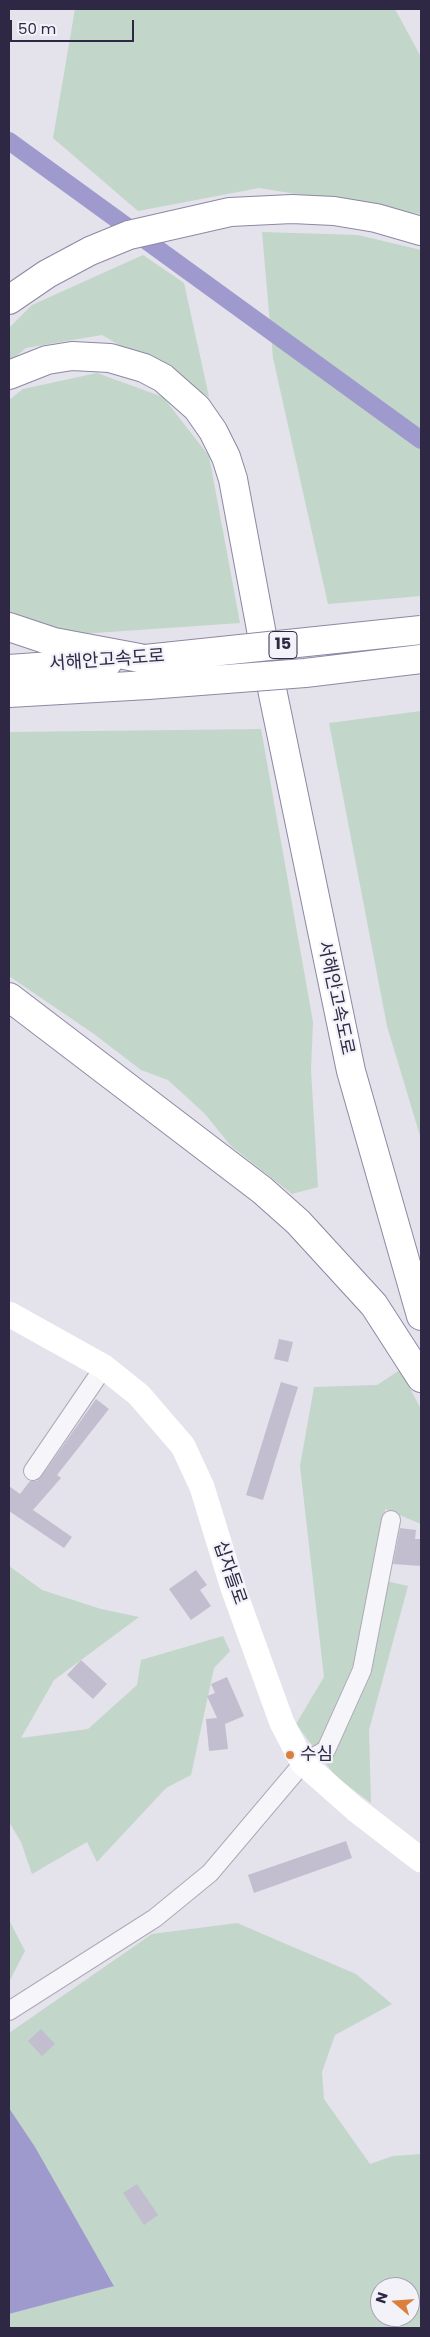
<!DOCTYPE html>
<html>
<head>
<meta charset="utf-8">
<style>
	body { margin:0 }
	#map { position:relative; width:430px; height:2337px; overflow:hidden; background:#e4e2eb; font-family:Poppins,sans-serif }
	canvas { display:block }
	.frame { position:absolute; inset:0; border:10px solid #2e2845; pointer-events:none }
	.north { position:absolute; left:370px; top:2277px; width:50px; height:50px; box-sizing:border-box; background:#f3f2f8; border:1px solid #a4a1b0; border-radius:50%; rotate:288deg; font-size:14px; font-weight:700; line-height:20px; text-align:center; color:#2e2845 }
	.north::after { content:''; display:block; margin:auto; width:18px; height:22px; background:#db7f3d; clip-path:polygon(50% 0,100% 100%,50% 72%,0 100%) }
	.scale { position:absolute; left:10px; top:20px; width:124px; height:22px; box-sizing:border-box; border:2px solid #2e2845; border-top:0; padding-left:6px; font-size:15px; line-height:18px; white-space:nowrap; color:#2e2845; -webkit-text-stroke:4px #f3f2f8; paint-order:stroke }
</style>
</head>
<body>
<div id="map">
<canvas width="430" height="2337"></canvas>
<div class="frame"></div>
<div class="north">N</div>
<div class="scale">50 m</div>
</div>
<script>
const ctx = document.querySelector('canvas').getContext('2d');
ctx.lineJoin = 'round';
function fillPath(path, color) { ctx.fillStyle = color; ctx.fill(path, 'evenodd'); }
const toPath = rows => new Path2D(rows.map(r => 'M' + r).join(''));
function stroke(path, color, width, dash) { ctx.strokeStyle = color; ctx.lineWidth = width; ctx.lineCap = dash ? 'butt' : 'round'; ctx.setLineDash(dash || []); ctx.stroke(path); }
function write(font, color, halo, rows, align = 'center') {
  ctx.font = font + ' Poppins,"Noto Sans KR",sans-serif'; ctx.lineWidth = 4.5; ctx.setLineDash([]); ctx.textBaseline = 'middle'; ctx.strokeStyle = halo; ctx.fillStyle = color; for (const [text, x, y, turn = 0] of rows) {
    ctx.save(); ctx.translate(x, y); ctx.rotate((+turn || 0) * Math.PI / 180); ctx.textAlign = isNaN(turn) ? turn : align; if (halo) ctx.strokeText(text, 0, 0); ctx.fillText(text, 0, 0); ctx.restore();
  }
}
fillPath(toPath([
	[75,9,395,9,421,57,421,214,259,188,138,211,53,138],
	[262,232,358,235,421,250,421,596,328,604,273,358],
	[143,255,184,283,209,397,102,335,26,348,9,362,9,328,32,305],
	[97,373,163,397,209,456,240,623,80,634,21,619,9,612,9,400,23,389],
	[421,711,421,1139,387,1026,329,723],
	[261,729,313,1022,311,1070,318,1187,292,1194,231,1146,205,1114,168,1080,141,1070,94,1034,9,976,9,732],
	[400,1370,421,1409,421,1524,385,1509,386,1581,408,1586,369,1730,371,1803,336,1777,296,1724,324,1677,300,1466,314,1387,377,1385],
	[9,1566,42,1590,101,1609,139,1617,54,1680,21,1738,88,1729,137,1685,141,1660,223,1636,230,1651,214,1668,191,1775,166,1788,97,1862,87,1842,32,1874,21,1842,9,1822],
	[9,1920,25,1951,9,1982],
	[237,1923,356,1974,392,2004,335,2035,322,2072,324,2099,370,2164,393,2156,421,2154,421,2328,9,2328,9,2314,114,2285,9,2111,9,2033,152,1934],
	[380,2287,410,2287,410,2317,380,2317]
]), '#c2d6c9');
fillPath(toPath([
	[9,2108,35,2147,114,2286,9,2314]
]), '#9f9ace');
stroke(toPath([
	[9,141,421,440]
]), '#9f9ace', 18);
fillPath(toPath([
	[279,1339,293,1342,288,1362,274,1359],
	[281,1382,298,1387,263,1500,246,1495],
	[96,1399,109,1409,57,1475,61,1478,33,1510,72,1537,64,1548,9,1511,9,1486,20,1494,30,1481,37,1481,41,1477],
	[400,1528,416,1530,415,1539,421,1539,421,1566,393,1564],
	[196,1570,207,1585,200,1590,211,1606,191,1620,169,1589],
	[81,1660,107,1684,93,1699,67,1675],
	[227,1677,244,1716,225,1724,228,1749,209,1751,206,1719,217,1718,207,1696,215,1693,211,1684],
	[346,1841,352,1858,254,1893,248,1875],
	[41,2029,55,2044,42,2056,28,2041],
	[137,2184,158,2215,144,2225,123,2193]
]), '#c2becf');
const street = toPath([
	[33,1471,104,1367],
	[9,2011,155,1918,210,1873,303,1763,326,1750,362,1670,391,1520]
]);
const highway = toPath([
	[9,300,47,274,90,251,129,235,230,212,292,209,334,211,376,218,421,231],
	[9,375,47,360,72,356,110,358,144,368,163,378,197,408,213,431,226,457,233,479,273,694,351,1071,421,1316],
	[9,627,54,642,145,659],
	[9,669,108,662],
	[9,693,148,685],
	[9,997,262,1190,298,1222,374,1305,421,1378]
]);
stroke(street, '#adaab9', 20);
stroke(highway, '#8d88a4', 30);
stroke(street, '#f6f5f9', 18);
stroke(toPath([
	[9,1314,104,1367,139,1395,183,1446,202,1487,233,1588,282,1723,303,1763,355,1809,421,1860]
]), '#fff', 25);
stroke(highway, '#fff', 28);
const highwayBridge = toPath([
	[145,659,421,630],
	[148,685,305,673,421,659]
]);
stroke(highwayBridge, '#8d88a4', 30, []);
stroke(highwayBridge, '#fff', 28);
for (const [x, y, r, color] of [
	[290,1755,5,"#db7f3d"]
]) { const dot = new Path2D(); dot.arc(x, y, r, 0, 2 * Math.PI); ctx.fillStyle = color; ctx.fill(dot); stroke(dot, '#f3f2f8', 2); }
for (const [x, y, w] of [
	[283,645,28]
]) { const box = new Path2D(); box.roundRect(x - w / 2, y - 13.5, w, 27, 4); ctx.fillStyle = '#f3f2f8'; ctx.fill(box); stroke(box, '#2e2845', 1); }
write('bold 16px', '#2e2845', null, [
	["15",283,645]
]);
write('18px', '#2e2845', '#f3f2f8', [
	["서해안고속도로",107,661,-4],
	["서해안고속도로",335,998,78],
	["십자들로",229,1573,71]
]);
write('18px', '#2e2845', '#f3f2f8', [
	["수심",300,1755]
], 'left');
</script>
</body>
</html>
